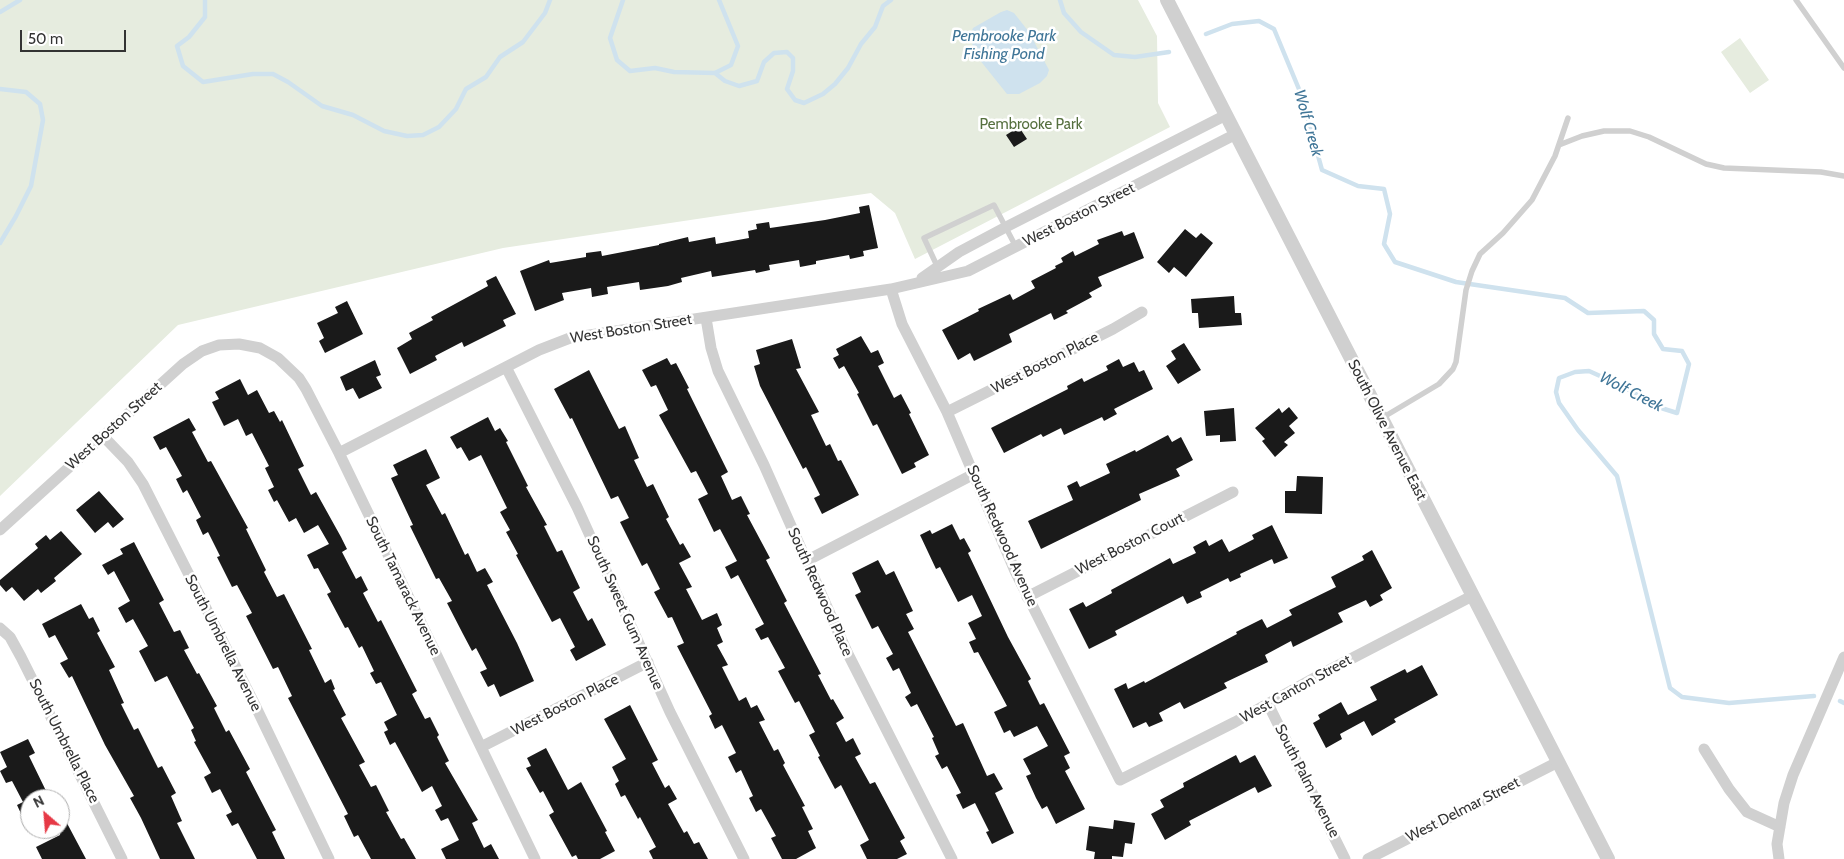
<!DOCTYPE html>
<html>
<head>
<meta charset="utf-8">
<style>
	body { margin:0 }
	#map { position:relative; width:1844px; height:859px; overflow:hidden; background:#fff; font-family:Cabin,sans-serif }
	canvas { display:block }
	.north { position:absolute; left:20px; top:789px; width:50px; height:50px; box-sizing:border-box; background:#fff; border:1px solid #adadad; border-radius:50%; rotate:333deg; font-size:14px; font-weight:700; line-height:20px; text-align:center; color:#333 }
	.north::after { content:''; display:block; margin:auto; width:18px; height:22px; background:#e63946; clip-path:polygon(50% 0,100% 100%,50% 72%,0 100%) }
	.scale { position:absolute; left:20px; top:30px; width:106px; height:22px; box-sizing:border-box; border:2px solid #333; border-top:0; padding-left:6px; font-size:15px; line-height:18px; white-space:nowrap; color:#333; -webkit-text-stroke:4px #fff; paint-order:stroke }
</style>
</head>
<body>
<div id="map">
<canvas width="1844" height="859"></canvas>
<div class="north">N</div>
<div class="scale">50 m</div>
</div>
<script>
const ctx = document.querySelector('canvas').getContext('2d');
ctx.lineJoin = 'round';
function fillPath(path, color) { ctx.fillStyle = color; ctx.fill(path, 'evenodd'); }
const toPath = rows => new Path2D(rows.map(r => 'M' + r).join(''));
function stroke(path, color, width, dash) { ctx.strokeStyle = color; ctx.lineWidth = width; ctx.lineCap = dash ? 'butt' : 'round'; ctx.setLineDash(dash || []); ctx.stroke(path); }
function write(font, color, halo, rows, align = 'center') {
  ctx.font = font + ' Cabin,sans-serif'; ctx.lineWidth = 5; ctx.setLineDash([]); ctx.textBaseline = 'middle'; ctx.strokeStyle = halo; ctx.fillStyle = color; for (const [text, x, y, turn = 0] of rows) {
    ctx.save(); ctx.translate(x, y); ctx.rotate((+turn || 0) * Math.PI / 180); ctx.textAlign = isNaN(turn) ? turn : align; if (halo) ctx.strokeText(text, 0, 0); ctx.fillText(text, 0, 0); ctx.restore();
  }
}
fillPath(toPath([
	[0,0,1138,0,1157,36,1158,103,1170,127,915,259,895,213,871,193,503,248,178,325,0,496],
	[1740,38,1769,80,1750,93,1721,52]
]), '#e6ecdf');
fillPath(toPath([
	[1007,10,1014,13,1029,32,1049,70,1047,76,1040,83,1019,94,1007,94,979,59,973,47,970,35,973,28,1001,12]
]), '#cfe2ee');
stroke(toPath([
	[205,0,205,17,189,37,177,46,183,66,203,82,253,74,273,74,288,82,322,106,353,115,384,131,407,136,423,135,439,127,456,109,466,89,486,77,500,57,523,42,545,13,550,0],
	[623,0,610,38,617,60,630,71,655,68,674,72,715,73,731,65,738,46,719,0],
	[1060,0,1064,13,1081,32,1114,55,1135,57,1169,52],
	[0,12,20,0],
	[1206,34,1232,24,1259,21,1274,29,1301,94,1322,170,1358,186,1384,189,1390,214,1384,244,1395,262,1456,282,1565,298,1588,313,1644,311,1654,320,1654,334,1663,349,1682,351,1689,364,1677,413,1658,407,1620,385,1589,371,1575,372,1559,378,1556,392,1559,403,1578,430,1617,476,1670,688,1682,697,1729,703,1814,696],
	[715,73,725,81,739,86,757,81,764,62,774,53,787,52,793,58,793,71,787,89,795,100,804,103,823,94,835,84,848,68,861,44,875,27,883,6,891,0],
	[0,89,26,92,40,104,43,120,31,186,16,216,0,243],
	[1840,701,1844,703]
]), '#cfe2ee', 4.5);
fillPath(toPath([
	[1019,127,1027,139,1014,147,1006,135],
	[869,205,878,248,863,251,864,256,850,259,849,255,816,261,816,264,800,267,799,260,769,265,770,270,756,273,755,270,712,277,711,271,681,278,682,282,668,286,640,290,639,282,607,287,608,294,592,297,591,288,562,293,564,300,535,311,520,271,549,260,550,263,586,257,586,253,601,251,602,256,659,245,659,244,688,237,689,242,715,237,716,244,749,238,748,231,757,229,756,224,769,222,770,228,825,220,860,213,859,207],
	[1185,229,1196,238,1201,233,1213,243,1186,277,1174,267,1169,273,1157,262],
	[1122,231,1124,236,1134,232,1144,258,1098,277,1102,286,1089,293,1092,297,1066,311,1068,313,1054,320,1051,313,1009,334,1012,342,974,361,970,353,958,360,942,330,979,311,978,309,1010,294,1013,300,1035,288,1031,281,1056,268,1055,266,1063,262,1061,258,1073,251,1075,256,1099,244,1097,240],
	[496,276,516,314,503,320,506,326,464,347,462,342,435,356,437,360,410,374,397,348,412,339,409,333,433,320,431,317,488,286,486,281],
	[1234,296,1235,313,1241,313,1242,325,1199,328,1198,313,1192,313,1191,299],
	[347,301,363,334,325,353,319,341,324,338,317,323,338,313,335,307],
	[861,336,871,353,878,350,884,363,878,366,894,398,901,394,911,413,909,414,929,455,914,463,916,467,902,474,877,424,873,426,857,394,859,393,844,366,839,369,833,358,839,355,836,349],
	[792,339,801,368,796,369,819,412,811,415,826,446,830,444,838,461,841,460,859,495,822,514,814,498,820,495,806,467,803,469,760,386,754,366,760,364,756,350],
	[1184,343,1201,370,1178,384,1166,366,1176,359,1171,351],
	[667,358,671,365,676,363,689,388,687,389,728,472,721,476,732,500,741,496,750,514,747,515,770,558,766,560,787,601,784,603,821,674,818,675,831,700,833,699,844,718,836,723,846,742,853,738,861,754,855,757,870,784,875,782,905,838,900,841,907,854,897,859,867,859,860,845,869,840,841,785,835,789,818,757,820,756,809,735,815,732,799,701,795,703,778,671,785,668,768,637,761,640,755,629,764,624,738,575,731,579,725,567,737,561,720,529,714,532,698,499,708,494,696,471,691,473,659,415,668,410,656,385,651,387,642,370],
	[1119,359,1123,367,1134,362,1139,372,1144,370,1153,389,1114,409,1117,414,1104,421,1102,417,1064,435,1061,428,1043,437,1041,434,1004,453,991,428,1068,389,1067,386,1082,378,1084,382,1108,370,1106,366],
	[375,360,381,375,376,377,382,388,359,399,353,388,346,391,340,377],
	[589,370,619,429,625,426,639,458,634,460,647,487,653,484,669,517,666,519,680,545,683,543,691,557,679,563,692,587,686,589,702,620,717,613,722,625,717,628,723,642,717,645,728,665,722,667,739,701,746,697,751,708,757,705,765,720,759,722,774,751,778,749,785,763,783,765,805,806,802,807,813,829,808,831,816,848,796,859,782,859,771,838,776,836,761,809,756,812,749,798,753,796,741,770,736,773,728,757,736,753,722,725,715,729,709,716,712,714,677,646,684,643,672,617,668,618,654,592,660,589,647,563,642,566,620,522,629,518,618,496,611,499,572,418,570,419,554,389],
	[240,379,248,395,257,390,269,413,274,411,280,422,282,420,304,466,298,469,311,495,316,492,341,537,347,549,342,552,356,579,361,576,368,590,363,593,378,622,381,620,417,691,412,694,425,719,430,717,439,735,437,737,449,761,445,763,478,820,472,823,484,848,491,844,499,859,446,859,441,849,459,840,448,818,441,821,435,810,442,806,432,786,422,792,395,742,390,745,384,732,388,730,384,722,397,715,381,682,376,684,370,673,374,671,362,646,359,648,348,627,345,628,327,594,331,592,318,568,314,569,307,555,329,544,318,525,304,533,296,518,289,522,277,500,274,502,268,490,274,487,265,468,269,466,252,433,246,436,238,419,224,426,212,402,219,399,215,392],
	[1289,407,1298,418,1289,426,1295,433,1284,442,1288,445,1275,457,1262,441,1265,439,1255,428,1279,408,1282,413],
	[1234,408,1236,441,1220,442,1220,435,1206,436,1204,411],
	[488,417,495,431,500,428,508,441,506,442,528,486,526,487,547,525,544,526,557,552,562,550,580,588,573,592,588,621,592,618,606,645,576,661,570,650,575,647,560,618,552,622,516,555,518,554,506,532,510,530,500,512,507,508,481,455,469,461,461,447,457,449,450,437],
	[189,418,196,430,192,432,208,462,211,461,248,528,246,529,266,570,264,572,277,597,284,594,312,649,309,650,325,683,331,679,335,689,333,690,346,715,341,718,365,762,359,765,371,787,376,785,389,811,386,812,401,839,404,838,416,859,371,859,358,835,354,837,344,816,348,814,288,698,292,696,278,667,273,669,246,616,252,613,237,585,232,587,217,557,220,556,208,532,203,535,196,520,201,517,187,490,183,493,176,479,182,476,166,447,160,450,153,437],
	[1168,435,1172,442,1181,437,1193,460,1176,469,1180,476,1139,494,1141,500,1041,549,1028,521,1073,500,1067,486,1077,481,1080,487,1110,473,1106,464,1135,450,1136,452],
	[426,449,440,478,426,485,442,515,445,513,465,555,468,553,477,572,485,568,493,582,487,585,517,643,534,681,500,697,494,684,488,687,480,672,487,669,476,648,472,651,463,634,447,603,452,601,439,578,436,579,410,526,413,525,391,478,398,475,393,465],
	[1297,476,1323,477,1322,514,1285,513,1285,491,1296,491],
	[99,491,124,519,113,528,108,522,95,533,76,510],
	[952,524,960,540,964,538,971,551,968,553,1008,637,1031,679,1028,681,1040,705,1044,703,1070,753,1064,756,1070,768,1065,771,1085,809,1056,824,1047,806,1042,809,1036,798,1026,776,1031,774,1023,759,1048,746,1037,726,1014,737,1010,730,1004,733,994,712,1007,706,978,652,974,653,969,642,976,639,968,623,982,616,972,595,958,602,940,567,936,569,920,535,930,530,932,534],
	[1272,525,1288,558,1274,564,1272,559,1240,574,1241,577,1230,582,1228,578,1200,592,1202,597,1187,604,1183,596,1115,631,1117,635,1089,649,1069,609,1083,602,1086,607,1112,593,1111,590,1170,558,1173,564,1196,553,1193,547,1206,540,1209,546,1222,539,1229,552,1254,539,1252,535],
	[61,531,82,554,54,578,56,581,41,593,38,589,24,601,12,587,6,592,0,585,0,580,38,548,35,544,46,535,50,540],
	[134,542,164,600,159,603,174,632,180,630,189,648,184,650,197,674,199,673,217,706,214,708,226,732,229,730,250,769,246,772,276,830,272,832,285,859,257,859,238,823,232,826,226,815,232,812,220,789,212,793,204,777,211,773,194,742,196,741,191,730,194,728,167,676,155,682,139,651,148,646,133,619,126,623,118,608,130,601,114,571,108,575,102,565,123,554,120,549],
	[1372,550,1392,588,1380,595,1383,600,1370,607,1366,600,1338,613,1343,622,1293,647,1291,641,1265,655,1268,662,1224,683,1227,688,1184,709,1180,702,1159,713,1163,721,1149,727,1146,722,1133,728,1114,689,1126,683,1128,689,1144,681,1145,683,1237,634,1236,632,1262,619,1267,628,1292,615,1289,610,1336,587,1331,577,1364,560,1362,556],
	[878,560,886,575,894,571,913,611,906,614,914,629,908,632,956,726,963,723,987,776,994,773,1003,789,995,793,1014,833,992,844,986,832,989,831,975,803,963,809,956,795,961,793,947,766,942,769,935,756,939,754,932,738,934,737,917,704,911,707,905,697,911,693,899,668,893,671,886,658,893,654,878,626,872,629,855,595,861,592,852,573],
	[81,604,89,619,93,617,100,631,97,633,115,667,109,670,124,703,121,704,134,730,138,728,158,768,162,766,176,793,171,796,182,821,177,823,195,859,160,859,141,818,130,798,134,796,105,745,72,676,69,678,60,663,68,659,55,635,49,638,42,624],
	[1422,665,1438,695,1394,719,1396,722,1372,736,1364,721,1340,734,1342,739,1326,748,1313,723,1320,719,1318,715,1341,702,1348,715,1377,700,1370,687,1405,669,1407,673],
	[630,705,658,760,652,763,665,788,669,785,677,799,668,804,684,833,687,831,694,844,699,842,708,859,653,859,649,851,656,847,640,817,638,819,625,795,621,797,615,784,619,781,612,767,626,759,604,719],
	[28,739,35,753,29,756,50,799,30,799,30,833,17,805,23,802,12,781,6,783,0,771,7,767,0,752],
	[546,748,568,790,581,782,607,831,605,832,615,851,600,859,578,859,576,855,572,857,549,815,554,812,543,791,540,793,526,768,531,766,527,758],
	[1236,755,1240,763,1255,755,1272,786,1258,793,1255,787,1189,821,1191,825,1165,840,1151,814,1164,807,1160,800,1184,787,1183,783],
	[60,810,86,859,42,859,36,847,60,835],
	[1114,820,1135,823,1132,844,1125,843,1123,857,1112,856,1112,859,1094,859,1095,852,1086,850,1089,826,1113,829]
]), '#1a1a1a');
stroke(toPath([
	[1796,0,1844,68],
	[1559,145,1582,136,1604,131,1630,131,1649,137,1706,164,1724,168,1821,172,1844,176],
	[938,268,924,238,994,205,1016,247],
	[1382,418,1439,384,1453,369,1456,362,1466,290,1472,271,1480,254,1503,233,1532,200,1555,156,1568,118]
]), '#d0d0d0', 5.5);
stroke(toPath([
	[922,278,959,252,1006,227,1226,115],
	[891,289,902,324,947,412,1015,571,1120,780,1235,722,1316,677,1472,596],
	[706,318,711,348,718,371,764,465,847,652,952,859],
	[506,367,577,507,670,712,744,859],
	[947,412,1113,329,1142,312],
	[103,436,128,462,143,484,253,701,329,859],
	[339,453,539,350,570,338,891,289,968,271,1236,134],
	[0,530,183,364,202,351,219,345,239,344,260,348,278,358,299,378,306,389,339,453,535,859],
	[806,561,974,474],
	[1027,597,1233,492],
	[0,628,10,637,21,657,122,859],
	[1268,704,1345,859],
	[481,747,648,662],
	[1704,749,1729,789,1747,812,1780,827],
	[1368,859,1558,762],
	[1779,859,1777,844,1784,803,1793,775,1844,657]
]), '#d0d0d0', 11);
stroke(toPath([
	[1167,0,1608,859]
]), '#d0d0d0', 14);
write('15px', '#56703f', '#fff', [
	["Pembrooke Park",1031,125]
]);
write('15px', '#333', '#fff', [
	["West Boston Street",1079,215,-27],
	["West Boston Street",631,329,-9],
	["West Boston Place",1045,363,-27],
	["West Boston Street",114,426,-42],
	["South Olive Avenue East",1387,430,63],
	["South Redwood Avenue",1002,536,66],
	["West Boston Court",1130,544,-27],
	["South Tamarack Avenue",403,586,64],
	["South Redwood Place",820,592,66],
	["South Sweet Gum Avenue",625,613,66],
	["South Umbrella Avenue",223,643,63],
	["West Canton Street",1296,689,-29],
	["West Boston Place",565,705,-27],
	["South Umbrella Place",64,741,63],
	["South Palm Avenue",1307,781,63],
	["West Delmar Street",1463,810,-27]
]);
write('italic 16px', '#3f7597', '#fff', [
	["Pembrooke Park",1004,36],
	["Fishing Pond",1004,54],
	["Wolf Creek",1308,123,74],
	["Wolf Creek",1631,392,27]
]);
</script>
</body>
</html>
